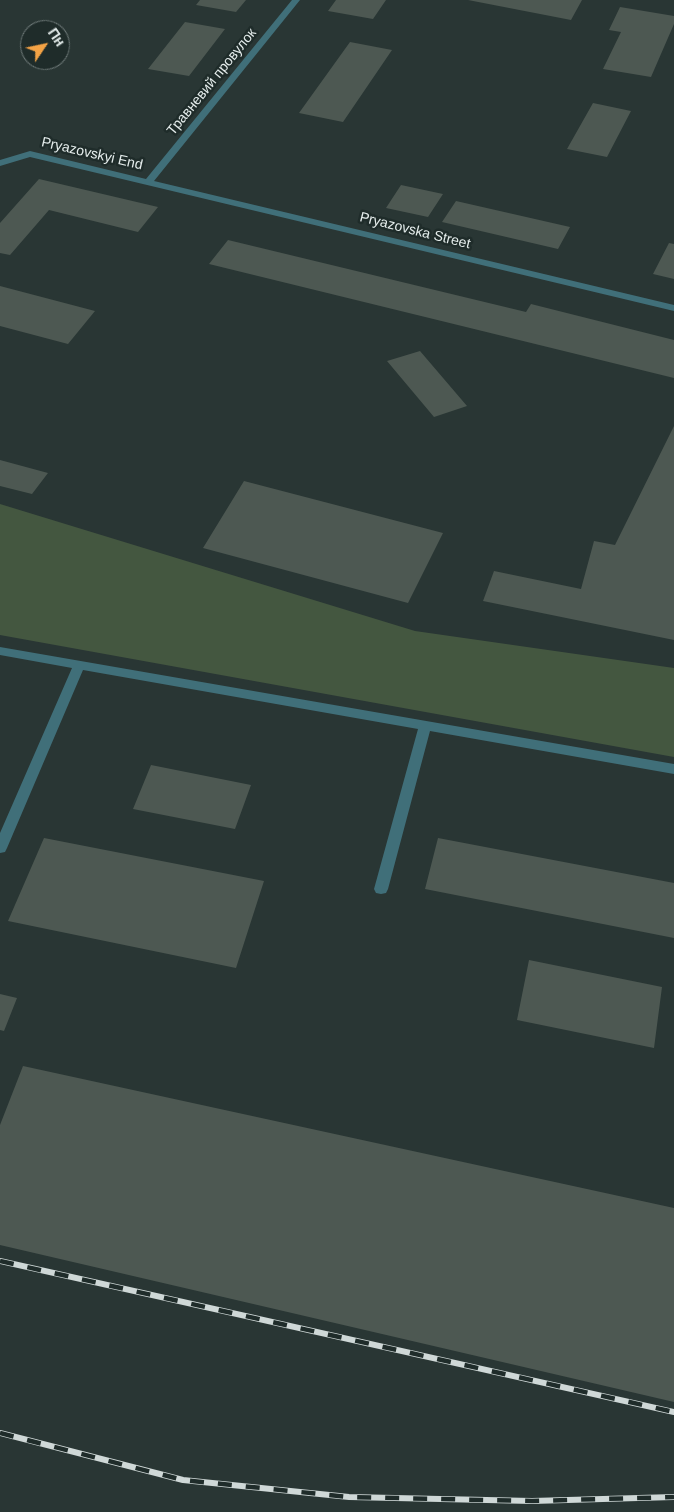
<!DOCTYPE html>
<html>
<head>
<meta charset="utf-8">
<style>
	body { margin:0 }
	#map { position:relative; width:674px; height:1512px; overflow:hidden; background:#293634; font-family:Helvetica,sans-serif }
	canvas { display:block }
	.north { position:absolute; left:20px; top:20px; width:50px; height:50px; box-sizing:border-box; background:#1f2c2a; border:1px solid #6e7978; border-radius:50%; rotate:56deg; font-size:14px; font-weight:700; line-height:20px; text-align:center; color:#e5edec }
	.north::after { content:''; display:block; margin:auto; width:18px; height:22px; background:#f4a345; clip-path:polygon(50% 0,100% 100%,50% 72%,0 100%) }
</style>
</head>
<body>
<div id="map">
<canvas width="674" height="1512"></canvas>
<div class="north">Пн</div>
</div>
<script>
const ctx = document.querySelector('canvas').getContext('2d');
ctx.lineJoin = 'round';
function fillPath(path, color) { ctx.fillStyle = color; ctx.fill(path, 'evenodd'); }
const toPath = rows => new Path2D(rows.map(r => 'M' + r).join(''));
function stroke(path, color, width, dash) { ctx.strokeStyle = color; ctx.lineWidth = width; ctx.lineCap = dash ? 'butt' : 'round'; ctx.setLineDash(dash || []); ctx.stroke(path); }
function write(font, color, halo, rows, align = 'center') {
  ctx.font = font + ' Helvetica,sans-serif'; ctx.lineWidth = 5; ctx.setLineDash([]); ctx.textBaseline = 'middle'; ctx.strokeStyle = halo; ctx.fillStyle = color; for (const [text, x, y, turn = 0] of rows) {
    ctx.save(); ctx.translate(x, y); ctx.rotate((+turn || 0) * Math.PI / 180); ctx.textAlign = isNaN(turn) ? turn : align; if (halo) ctx.strokeText(text, 0, 0); ctx.fillText(text, 0, 0); ctx.restore();
  }
}
fillPath(toPath([
	[0,504,415,631,674,668,674,757,0,635]
]), '#445740');
fillPath(toPath([
	[200,0,246,0,236,12,196,5],
	[336,0,386,0,373,19,328,11],
	[468,0,582,0,571,20],
	[620,7,674,16,674,24,651,77,603,69,621,32,609,30],
	[185,22,225,29,189,76,148,69],
	[350,42,392,50,343,122,299,113],
	[593,103,631,111,607,157,567,149],
	[39,179,158,207,138,232,49,210,10,255,0,253,0,223],
	[401,185,443,194,428,217,386,208],
	[456,201,570,227,558,249,442,222],
	[228,240,526,312,531,304,674,340,674,378,209,264],
	[669,243,674,244,674,279,653,274],
	[0,286,95,311,68,344,0,326],
	[420,351,467,406,434,417,387,361],
	[674,426,674,640,483,601,494,571,581,589,594,541,615,545],
	[0,460,48,473,32,494,0,486],
	[244,481,443,533,408,603,203,548],
	[151,765,251,785,235,829,133,809],
	[44,838,264,881,236,968,8,921],
	[438,838,674,883,674,938,425,889],
	[529,960,662,987,654,1048,517,1020],
	[0,994,17,998,4,1031,0,1030],
	[23,1066,674,1208,674,1402,0,1245,0,1125]
]), '#4d5852');
fillPath(toPath([
	[292,0,300,0,154,181,674,305,674,311,30,157,0,166,0,160,30,151,146,179,292,0],
	[0,647,674,764,674,774,430,731,388,889,386,893,381,894,376,893,374,889,418,729,83,670,7,848,5,852,0,853,0,833,72,668,0,655,0,647]
]), '#406f79');
const rail = toPath([
	[0,1261,674,1412],
	[0,1433,183,1480,349,1497,532,1501,674,1497]
]);
stroke(rail, '#cfd8d7', 6);
stroke(rail, '#1f2c2a', 4.5, [14]);
write('14px', '#e5edec', '#1f2c2a', [
	["Травневий провулок",212,82,-51],
	["Pryazovskyi End",92,154,13],
	["Pryazovska Street",415,231,14]
]);
</script>
</body>
</html>
